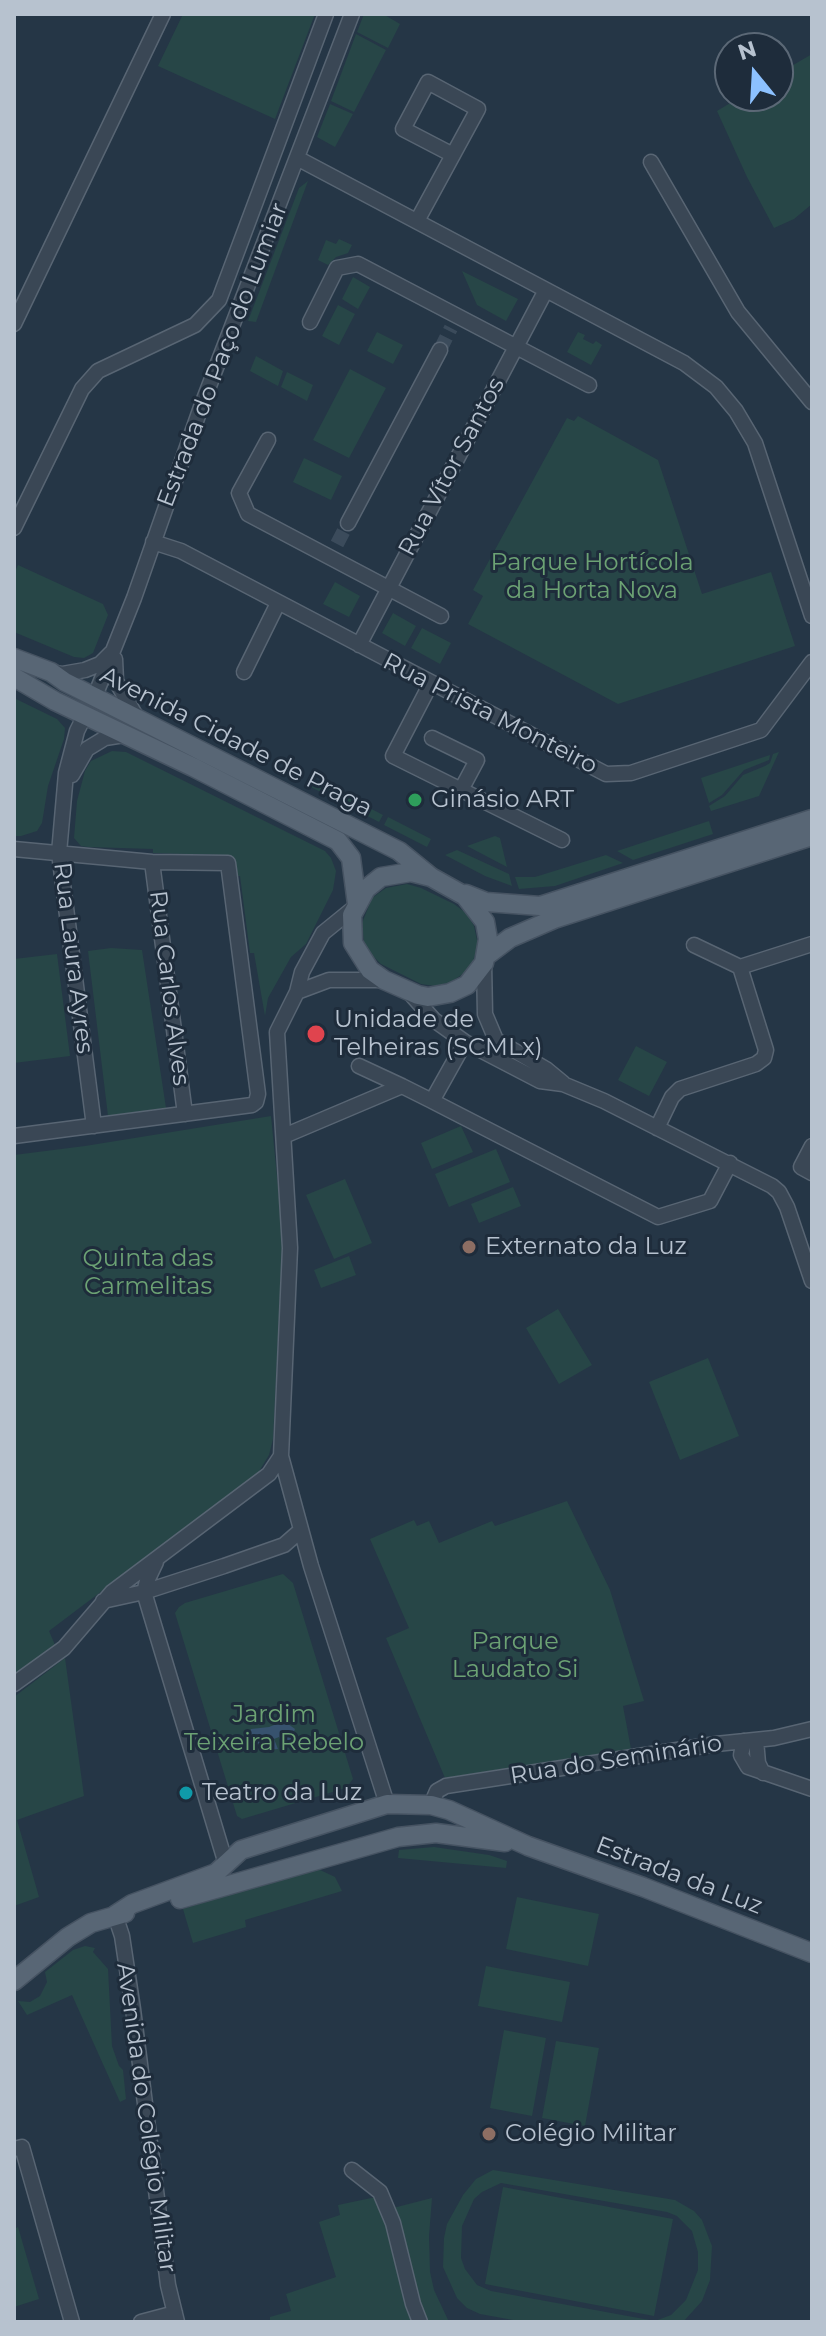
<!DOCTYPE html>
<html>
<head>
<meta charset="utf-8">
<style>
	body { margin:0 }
	#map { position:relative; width:826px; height:2336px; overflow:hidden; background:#253646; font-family:Montserrat,sans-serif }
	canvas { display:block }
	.frame { position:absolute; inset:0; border:16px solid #b7c2cf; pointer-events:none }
	.north { position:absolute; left:714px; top:32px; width:80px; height:80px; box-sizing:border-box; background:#1e2c3b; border:2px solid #5b6876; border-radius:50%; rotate:342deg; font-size:22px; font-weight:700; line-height:32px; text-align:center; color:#b7c2cf }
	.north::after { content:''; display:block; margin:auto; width:28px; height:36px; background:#8cc1ff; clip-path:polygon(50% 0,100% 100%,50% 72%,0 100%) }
</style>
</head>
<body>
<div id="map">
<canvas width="826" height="2336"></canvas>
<div class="frame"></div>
<div class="north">N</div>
</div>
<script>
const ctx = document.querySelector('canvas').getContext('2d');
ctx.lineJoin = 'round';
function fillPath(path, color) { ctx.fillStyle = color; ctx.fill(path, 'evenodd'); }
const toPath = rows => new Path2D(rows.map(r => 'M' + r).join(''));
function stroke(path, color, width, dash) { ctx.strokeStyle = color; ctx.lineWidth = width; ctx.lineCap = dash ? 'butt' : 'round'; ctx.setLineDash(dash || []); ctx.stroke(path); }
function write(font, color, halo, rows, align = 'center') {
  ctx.font = font + ' Montserrat,sans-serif'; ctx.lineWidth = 6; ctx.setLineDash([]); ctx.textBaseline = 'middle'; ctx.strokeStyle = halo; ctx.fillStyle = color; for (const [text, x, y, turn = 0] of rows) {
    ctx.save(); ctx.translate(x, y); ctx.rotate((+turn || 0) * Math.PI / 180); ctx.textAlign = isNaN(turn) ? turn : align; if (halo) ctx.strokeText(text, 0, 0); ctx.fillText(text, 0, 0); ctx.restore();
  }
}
fillPath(toPath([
	[183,14,315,14,275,119,158,66],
	[364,14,383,14,400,24,388,48,357,32],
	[356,34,386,50,354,112,331,101],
	[812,54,812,204,794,219,774,228,747,177,717,111,742,96,778,96,778,74],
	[330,104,353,114,335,147,317,137],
	[308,181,256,322,248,321,299,188],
	[339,239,352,245,348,253,336,257,328,265,318,260,326,240,336,244],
	[462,271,518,299,506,321,477,305],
	[353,277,370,287,358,309,342,299],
	[338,305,355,314,339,345,322,336],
	[377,332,403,345,393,364,367,351],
	[578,332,585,335,583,339,593,344,596,341,602,345,591,365,567,352],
	[256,356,283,371,278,386,250,371],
	[350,369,386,388,349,458,313,440],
	[287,372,313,385,307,401,281,387],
	[578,416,658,460,702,594,771,572,795,646,618,704,468,624,483,596,473,590,567,418,574,421],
	[304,458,342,476,331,500,293,482],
	[18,565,103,604,108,615,93,653,84,658,74,657,14,632,14,574],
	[335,582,360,596,349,617,323,604],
	[393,613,416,626,405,646,382,633],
	[422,628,451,643,440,664,411,648],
	[14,698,57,719,65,728,64,739,48,786,42,823,37,831,21,836,14,836],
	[112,751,126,752,325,851,331,858,336,871,333,890,306,944,291,957,268,998,265,1016,254,953,250,953,240,876,235,876,226,858,220,855,153,853,153,849,88,847,81,846,74,838,77,801,85,771,91,761],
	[779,752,759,796,711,811,709,806,725,796,743,775,765,766,770,763,773,754],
	[770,755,769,760,744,770,722,795,709,803,701,778],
	[310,777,383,815,379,822,307,785],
	[388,817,431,839,427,847,384,825],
	[709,821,713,834,633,860,617,851],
	[495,836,500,838,507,867,467,846],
	[457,850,509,874,512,886,485,876,445,855],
	[606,855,623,863,555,886,519,889,515,877,535,877],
	[407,884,421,888,454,904,466,913,474,926,478,945,473,961,467,971,451,982,435,986,421,984,381,964,368,951,364,942,362,923,372,898,386,888],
	[111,948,142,950,166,1108,108,1116,88,951],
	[57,954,70,1056,14,1063,14,959],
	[636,1046,667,1062,649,1096,618,1080],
	[271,1116,283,1237,273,1439,269,1455,258,1473,49,1631,55,1645,14,1676,14,1155,85,1146],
	[461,1126,473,1152,432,1169,421,1143],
	[496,1149,510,1182,449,1207,435,1174],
	[345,1179,372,1243,334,1259,306,1195],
	[513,1187,521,1206,479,1223,471,1204],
	[349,1256,356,1275,321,1288,314,1270],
	[558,1309,592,1365,559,1384,526,1328],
	[708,1358,739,1436,680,1460,649,1382],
	[567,1501,610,1590,644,1701,623,1706,631,1749,445,1778,386,1638,409,1628,370,1539,414,1520,417,1526,429,1521,439,1543,492,1521,495,1526],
	[283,1574,293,1583,353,1779,346,1788,242,1819,237,1816,175,1613,179,1607,185,1603],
	[65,1658,84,1796,17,1820,39,1897,14,1906,14,1697],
	[434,1847,489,1855,507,1861,506,1868,398,1858,399,1850],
	[318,1869,335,1877,342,1891,245,1920,246,1927,193,1943,183,1909,270,1881],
	[517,1897,599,1914,588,1966,506,1949],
	[85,1946,95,1948,93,1952,108,1969,112,2046,119,2066,123,2070,126,2099,120,2102,72,1995,27,2015,18,2001,30,2002,40,1996,47,1982,45,1972,73,1950],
	[486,1966,570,1982,562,2022,478,2006],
	[504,2030,546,2038,532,2116,490,2108],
	[556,2041,599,2048,585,2126,542,2118],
	[493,2170,675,2200,694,2211,702,2220,712,2246,710,2280,702,2301,683,2322,524,2322,480,2314,467,2308,457,2298,443,2267,444,2238,447,2224,463,2195,476,2179],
	[501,2183,667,2212,677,2216,692,2231,698,2252,698,2270,686,2300,671,2315,655,2321,491,2291,477,2285,465,2269,461,2258,462,2226,474,2199,482,2192],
	[503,2187,673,2219,654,2316,485,2284],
	[376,2197,393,2208,432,2198,429,2236,430,2272,434,2290,449,2322,270,2322,270,2317,291,2311,286,2294,336,2277,319,2222,340,2215,338,2205],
	[18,2227,39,2299,14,2307,14,2229]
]), '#274647');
fillPath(toPath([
	[284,1721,295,1729,290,1742,283,1747,279,1737,274,1739,278,1749,268,1750,248,1739,251,1729,269,1727]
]), '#37526e');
stroke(toPath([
	[440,350,451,328],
	[337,544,348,523]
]), '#3b4b5b', 14, [14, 7]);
const minor = toPath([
	[297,158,684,363,716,387,736,411,755,443,812,616],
	[651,162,738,312,812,402],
	[417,221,478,109,428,82,403,129,453,155],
	[310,322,337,268,358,264,589,385],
	[14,324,163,14],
	[268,440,239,493,248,514,441,616],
	[348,523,440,350],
	[14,528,82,389,98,371,195,325,219,300,326,14],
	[153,542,181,551,606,774,631,773,761,730,812,662],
	[359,645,546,290],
	[115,659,116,681,137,718],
	[51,672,62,674,85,670,100,664,111,653],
	[244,672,278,603],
	[431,683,393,756,562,840],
	[95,696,134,598,201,407,352,14],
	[85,715,77,731,66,773,59,853,94,1126],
	[432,738,477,760,461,790],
	[72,775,87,749,105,738,124,735],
	[14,849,152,862,228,863,258,1094,256,1102,252,1105,14,1136],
	[152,862,185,1114],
	[355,907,323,933,302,972,297,992,277,1032,290,1248,281,1456,311,1566,387,1804],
	[694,945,740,967,812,944],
	[484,963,485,1014,496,1040,546,1069,563,1083],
	[297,992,329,980,384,980],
	[409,992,434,1020,465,1042,540,1081,563,1084,604,1101,772,1186,779,1192,787,1207,812,1281],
	[359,1066,402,1086],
	[432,1101,658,1217,710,1201,730,1163],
	[657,1128,672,1097,680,1089,756,1064,764,1058,766,1050,740,967],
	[284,1136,402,1086,432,1101,465,1042],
	[812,1146,801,1167,812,1173],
	[156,1562,147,1581,144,1592,226,1864],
	[103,1601,144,1592,224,1566,284,1545,300,1531],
	[14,1684,64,1648,112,1592,269,1474,281,1456],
	[756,1740,758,1763,763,1773],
	[744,1741,741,1755,748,1767,812,1789],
	[431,1805,437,1791,446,1786,716,1744,774,1738,812,1729],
	[115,1915,122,1936,133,2009,168,2285,177,2322],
	[14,2149,22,2147,72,2322],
	[352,2170,380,2192,393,2223,413,2304,420,2322],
	[141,2322,175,2313]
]);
const major = toPath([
	[14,658,51,672,65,682,399,851,431,877],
	[14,677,55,701,193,767,338,841,351,858,357,904],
	[411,872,431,877,465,896,485,922,488,939,484,963,467,985,450,993,428,997,418,995,384,980,370,970,353,943,352,915,366,889,381,877,411,872],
	[466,894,486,902,540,906,812,819],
	[486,956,510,938,554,919,812,836],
	[180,1899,398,1837,436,1833,505,1842],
	[115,1915,132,1904,216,1873,241,1850,387,1804,431,1805,449,1810,528,1846,643,1887,812,1953],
	[14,1981,68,1937,91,1923,125,1913]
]);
stroke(minor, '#586573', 17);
stroke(major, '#465362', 21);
stroke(minor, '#3a4755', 14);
stroke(major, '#586675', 18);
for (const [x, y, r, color] of [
	[415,800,8,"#2e9e5b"],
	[316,1034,10,"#e0444e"],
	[469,1247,8,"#8d6e63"],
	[186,1793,8,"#0f9aa8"],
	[489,2134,8,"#8d6e63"]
]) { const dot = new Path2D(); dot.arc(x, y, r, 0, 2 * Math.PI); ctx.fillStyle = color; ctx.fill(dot); stroke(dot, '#1e2c3b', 3); }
write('24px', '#b7c2cf', '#1e2c3b', [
	["Estrada do Paço do Lumiar",223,355,-69],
	["Rua Vítor Santos",452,467,-62],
	["Rua Prista Monteiro",490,714,27],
	["Avenida Cidade de Praga",236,742,27],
	["Rua Laura Ayres",73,958,83],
	["Rua Carlos Alves",169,988,83],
	["Rua do Seminário",616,1760,-9],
	["Estrada da Luz",679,1876,21],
	["Avenida do Colégio Militar",146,2118,82]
]);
write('24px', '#6ca274', '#1e2c3b', [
	["Parque Hortícola",592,563],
	["da Horta Nova",592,591],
	["Quinta das",148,1259],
	["Carmelitas",148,1287],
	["Parque",515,1642],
	["Laudato Si",515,1670],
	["Jardim",274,1715],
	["Teixeira Rebelo",274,1743]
]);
write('24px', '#b7c2cf', '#1e2c3b', [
	["Ginásio ART",431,800],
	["Unidade de",334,1020],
	["Telheiras (SCMLx)",334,1048],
	["Externato da Luz",485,1247],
	["Teatro da Luz",202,1793],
	["Colégio Militar",505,2134]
], 'left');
</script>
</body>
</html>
